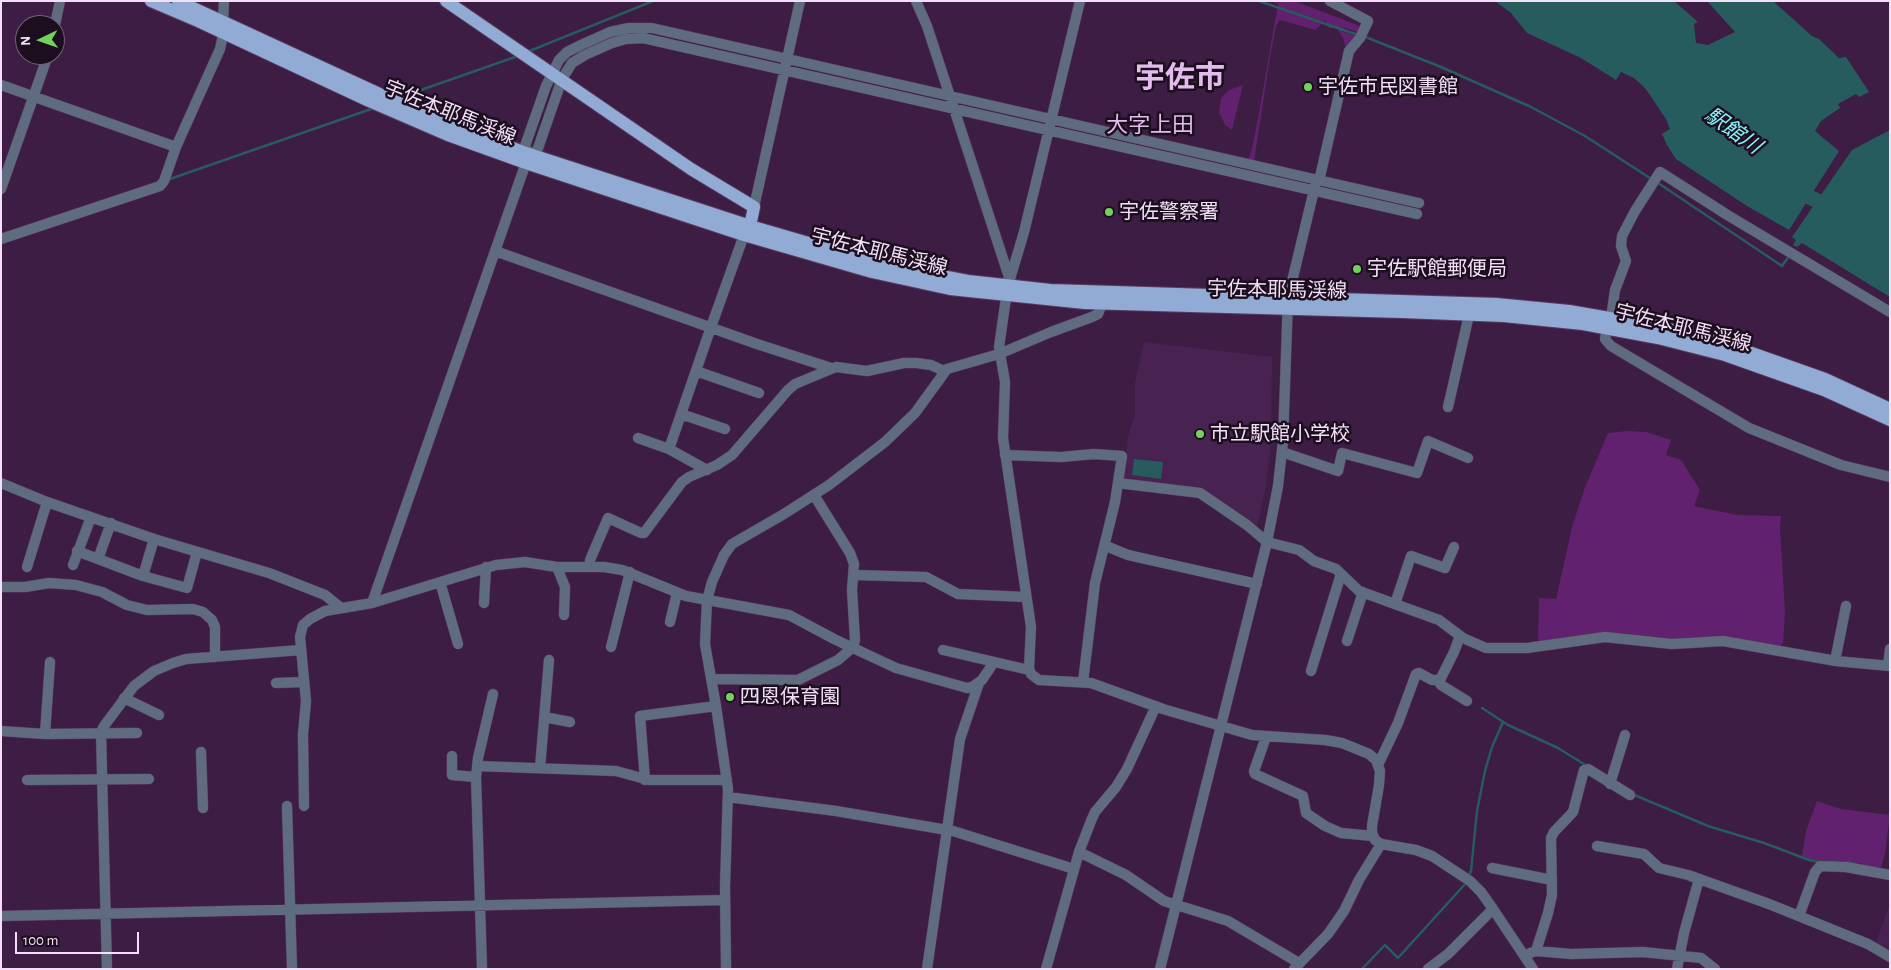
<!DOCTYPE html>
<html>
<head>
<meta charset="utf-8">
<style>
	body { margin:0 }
	#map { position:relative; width:1891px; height:970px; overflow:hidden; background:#3d1d44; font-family:"Alegreya Sans",sans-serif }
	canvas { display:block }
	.frame { position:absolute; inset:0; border:2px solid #f3dff7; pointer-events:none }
	.north { position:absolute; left:15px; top:15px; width:50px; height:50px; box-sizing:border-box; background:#1c0e1f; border:1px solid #726275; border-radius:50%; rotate:267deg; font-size:14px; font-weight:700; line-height:20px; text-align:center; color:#f3dff7 }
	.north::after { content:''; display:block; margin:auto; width:18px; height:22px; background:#72d25d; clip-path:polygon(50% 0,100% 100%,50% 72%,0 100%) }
	.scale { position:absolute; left:15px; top:932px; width:124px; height:22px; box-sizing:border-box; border:2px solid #f3dff7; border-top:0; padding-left:6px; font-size:15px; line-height:18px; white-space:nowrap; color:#f3dff7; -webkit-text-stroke:4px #1c0e1f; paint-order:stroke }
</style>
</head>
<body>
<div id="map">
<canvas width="1891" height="970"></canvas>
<div class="frame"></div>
<div class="north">N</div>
<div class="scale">100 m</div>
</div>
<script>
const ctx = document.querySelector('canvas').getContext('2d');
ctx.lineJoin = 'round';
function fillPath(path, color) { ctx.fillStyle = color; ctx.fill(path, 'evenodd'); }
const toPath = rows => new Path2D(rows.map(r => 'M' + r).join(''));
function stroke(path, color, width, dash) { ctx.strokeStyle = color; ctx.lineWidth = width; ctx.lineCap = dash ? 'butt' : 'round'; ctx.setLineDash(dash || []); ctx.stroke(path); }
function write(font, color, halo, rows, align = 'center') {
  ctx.font = font + ' "Alegreya Sans","Noto Sans JP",sans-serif'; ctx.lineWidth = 5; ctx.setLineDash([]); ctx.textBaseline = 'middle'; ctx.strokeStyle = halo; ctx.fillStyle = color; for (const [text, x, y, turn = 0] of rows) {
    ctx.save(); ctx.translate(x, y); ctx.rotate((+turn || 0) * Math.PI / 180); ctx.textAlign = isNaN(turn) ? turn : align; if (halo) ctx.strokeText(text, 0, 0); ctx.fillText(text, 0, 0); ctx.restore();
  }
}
fillPath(toPath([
	[1144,342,1272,357,1271,443,1266,485,1257,528,1196,488,1124,479,1128,436,1135,415,1135,382],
	[1890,905,1890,953,1875,944]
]), '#482351');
fillPath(toPath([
	[1269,1,1294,1,1360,26,1357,32,1345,28,1343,32,1356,36,1348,47,1345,46,1344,40,1337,28,1329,28,1325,20,1316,30,1280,20,1276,26,1270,57,1254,161,1248,160,1252,149,1259,113,1278,4],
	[1243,85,1232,130,1225,125,1219,112,1221,98,1229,90],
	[1628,431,1646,432,1671,440,1666,455,1681,460,1700,490,1694,506,1737,515,1781,516,1780,529,1785,611,1783,643,1780,647,1675,642,1616,634,1538,644,1539,598,1556,599,1572,527,1584,490,1608,433],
	[1817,801,1841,809,1890,815,1885,854,1881,868,1871,867,1860,863,1813,860,1802,856,1806,831]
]), '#61216e');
fillPath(toPath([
	[1495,1,1674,1,1698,22,1694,24,1696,43,1708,45,1735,32,1709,3,1705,1,1773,1,1812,36,1819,39,1839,58,1846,57,1869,92,1859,97,1856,94,1838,104,1840,108,1821,121,1815,131,1839,151,1789,230,1747,206,1676,159,1667,145,1662,134,1670,129,1666,119,1645,88,1634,78,1621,72,1616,80,1581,58,1527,33,1511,13],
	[1890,130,1890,297,1802,243,1797,247,1793,245,1796,240,1792,237,1852,150],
	[1134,459,1163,462,1161,479,1132,475]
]), '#275c5f');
stroke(toPath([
	[1259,1,1358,35],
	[1363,36,1441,67,1531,107,1585,136,1653,180],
	[527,52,653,1],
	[398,98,518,56],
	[167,180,374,108],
	[1658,183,1782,266,1789,256],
	[1482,708,1508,725,1558,748,1587,766],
	[1632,794,1708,826,1764,843,1809,860,1820,862],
	[1825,862,1837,862],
	[1847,862,1869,867],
	[1468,878,1471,871,1477,811,1485,771,1492,747,1503,722],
	[1362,969,1385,945,1398,958,1466,883]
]), '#275c5f', 2.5);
stroke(toPath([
	[1792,189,1835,209]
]), '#275c5f', 15);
const minor = toPath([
	[916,1,927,26,1009,277,999,347,1005,382,1003,438,1031,627,1029,668,1031,674,1039,680,1091,683,1163,709,1252,735,1325,740,1342,743,1369,754,1376,760,1380,771,1379,785,1372,826,1372,833,1375,840,1381,844,1416,850,1432,856,1470,881,1481,892,1493,909,1533,969],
	[55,25,60,1],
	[1,85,176,147],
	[529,154,537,151,562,79,572,63,585,55,612,43,626,39,643,38,1417,214],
	[1319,181,1349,51,1360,38,1368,21,1330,1],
	[1,189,48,55],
	[754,207,800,1],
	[1,239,160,186,164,181,176,147,220,49,222,40,224,1],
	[495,251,757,344,831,368],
	[1010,279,1024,232,1080,1],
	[1611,318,1615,290,1626,261,1621,246,1622,236,1635,211,1660,172,1729,216,1890,312],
	[1607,328,1605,339,1611,346,1749,428,1841,465,1890,477],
	[696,371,759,393],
	[1448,407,1469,315],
	[681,414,725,429],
	[638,438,669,449,707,470],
	[669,449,711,327,744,235],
	[1282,452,1338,471,1342,453,1417,473,1428,441,1468,458],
	[1005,455,1061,457,1094,454,1122,456,1115,502,1095,583,1083,682],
	[1,483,47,502,154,539,269,573,325,595,341,608],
	[1118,483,1200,493,1247,525,1267,542,1299,550,1314,561,1336,569,1359,591,1439,620,1463,638,1486,648,1527,648,1605,637,1672,644,1723,641,1836,661,1890,666],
	[1106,546,1128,555,1257,584],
	[77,551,143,576,187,588,197,552],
	[98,559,111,523],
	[73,565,91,517],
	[27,567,47,502],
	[557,567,565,587,564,615],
	[591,567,590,560,608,518,641,533,644,533,682,482,689,477,717,465,732,455,788,390,795,384,836,367,867,371,904,363,916,363,931,365,944,371],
	[854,575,926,577,958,594,1026,597],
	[143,576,154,539],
	[440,582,458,644],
	[1,587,25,587,49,583,76,585,102,592,127,605,147,610,193,609,203,612,212,620,215,627,215,657],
	[372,603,529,154,525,146,546,86,559,60,567,52,581,45,610,32,629,28,652,28,1419,203],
	[484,603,486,567],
	[1395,604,1411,556,1445,568,1454,547],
	[670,622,677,593],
	[1347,641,1363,592],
	[611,647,630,572],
	[943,650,1029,670],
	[1835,661,1846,606],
	[1888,666,1890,649],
	[1311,671,1341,574],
	[711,679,798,680,838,660,853,647,855,640,852,590,854,564,850,553,814,495],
	[1438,681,1441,685,1467,701],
	[276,683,304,682],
	[124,698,159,715],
	[544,717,570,722],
	[1,731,45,734,137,733],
	[45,734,50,662],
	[1266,737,1254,771,1255,774,1303,796,1306,813,1325,826,1341,833,1373,836],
	[201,752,203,808],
	[452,756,452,775,476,777],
	[1378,765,1398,723,1416,674,1419,673,1432,680,1440,680,1454,652,1460,636],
	[477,766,616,771,649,780,727,780],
	[540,768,549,660],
	[27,780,149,779],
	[645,780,640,716,716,706],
	[1610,784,1625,735],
	[728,797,836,811,953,831,1074,869],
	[287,806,292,969],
	[304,806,303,734,306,701,300,637,303,625,310,619,325,611,372,603,496,565,525,562,557,567,604,567,622,570,686,596,789,615,836,640,896,668,967,688,972,687,982,680,994,662],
	[1597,846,1644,854,1659,868,1688,875,1769,904,1868,944,1890,957],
	[1079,852,1126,875,1164,901,1228,921,1299,963],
	[1492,868,1552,880],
	[1,916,725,900],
	[1799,916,1815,872,1820,866,1846,867,1890,875],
	[1536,951,1548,913,1552,895,1551,838,1554,832,1573,812,1584,770,1588,769,1630,795],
	[1530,953,1536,951,1571,954,1643,952,1701,958,1715,969],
	[107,969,101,733,104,726,134,686,154,671,173,663,186,659,301,650],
	[482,969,476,777,478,758,493,694],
	[726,969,725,887,728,789,716,706,705,644,707,600,712,582,724,555,732,544,784,514,829,485,885,442,915,413,947,369,999,354,1051,332,1092,317,1098,314,1102,304],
	[927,969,960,739,979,683],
	[1046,969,1079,852,1091,821,1095,812,1116,787,1127,769,1156,706],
	[1160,969,1267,542,1278,486,1283,441,1288,298,1315,186],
	[1294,969,1328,934,1344,911,1359,880,1381,844],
	[1428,969,1448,954,1493,909],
	[1677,969,1684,933,1699,879]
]);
const major = toPath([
	[151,1,198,21,367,100,448,135,526,163,744,235,872,272,950,289,1085,303,1403,312,1504,316,1583,324,1658,338,1725,355,1824,390,1890,420],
	[178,1,399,103,470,132,529,154,750,226,884,265,968,281,1050,290,1496,304,1569,311,1661,327,1726,344,1825,379,1890,409],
	[446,1,691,169,754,207,750,226,746,233]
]);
stroke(minor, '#5a3c61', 11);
stroke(major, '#5a3c61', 14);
stroke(minor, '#5f6c80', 10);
stroke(major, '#92abd5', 12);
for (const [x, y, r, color] of [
	[1308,87,5,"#72d25d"],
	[1109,212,5,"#72d25d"],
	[1357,269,5,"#72d25d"],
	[1200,434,5,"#72d25d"],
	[730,697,5,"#72d25d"]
]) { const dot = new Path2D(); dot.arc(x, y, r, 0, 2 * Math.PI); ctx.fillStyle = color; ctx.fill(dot); stroke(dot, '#1c0e1f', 2); }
write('20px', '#f3dff7', '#1c0e1f', [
	["宇佐市民図書館",1318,87],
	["宇佐警察署",1119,212],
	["宇佐駅館郵便局",1367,269],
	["市立駅館小学校",1210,434],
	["四恩保育園",740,697]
], 'left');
write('20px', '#f3dff7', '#1c0e1f', [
	["宇佐本耶馬渓線",450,113,22],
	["宇佐本耶馬渓線",879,252,14],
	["宇佐本耶馬渓線",1277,290,1],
	["宇佐本耶馬渓線",1683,328,14]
]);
write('italic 21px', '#85f5fb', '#1c0e1f', [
	["駅館川",1733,131,35]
]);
write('22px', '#e4bcec', '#1c0e1f', [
	["大字上田",1150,125]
]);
write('bold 30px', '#e4bcec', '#1c0e1f', [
	["宇佐市",1180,78]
]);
</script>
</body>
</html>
